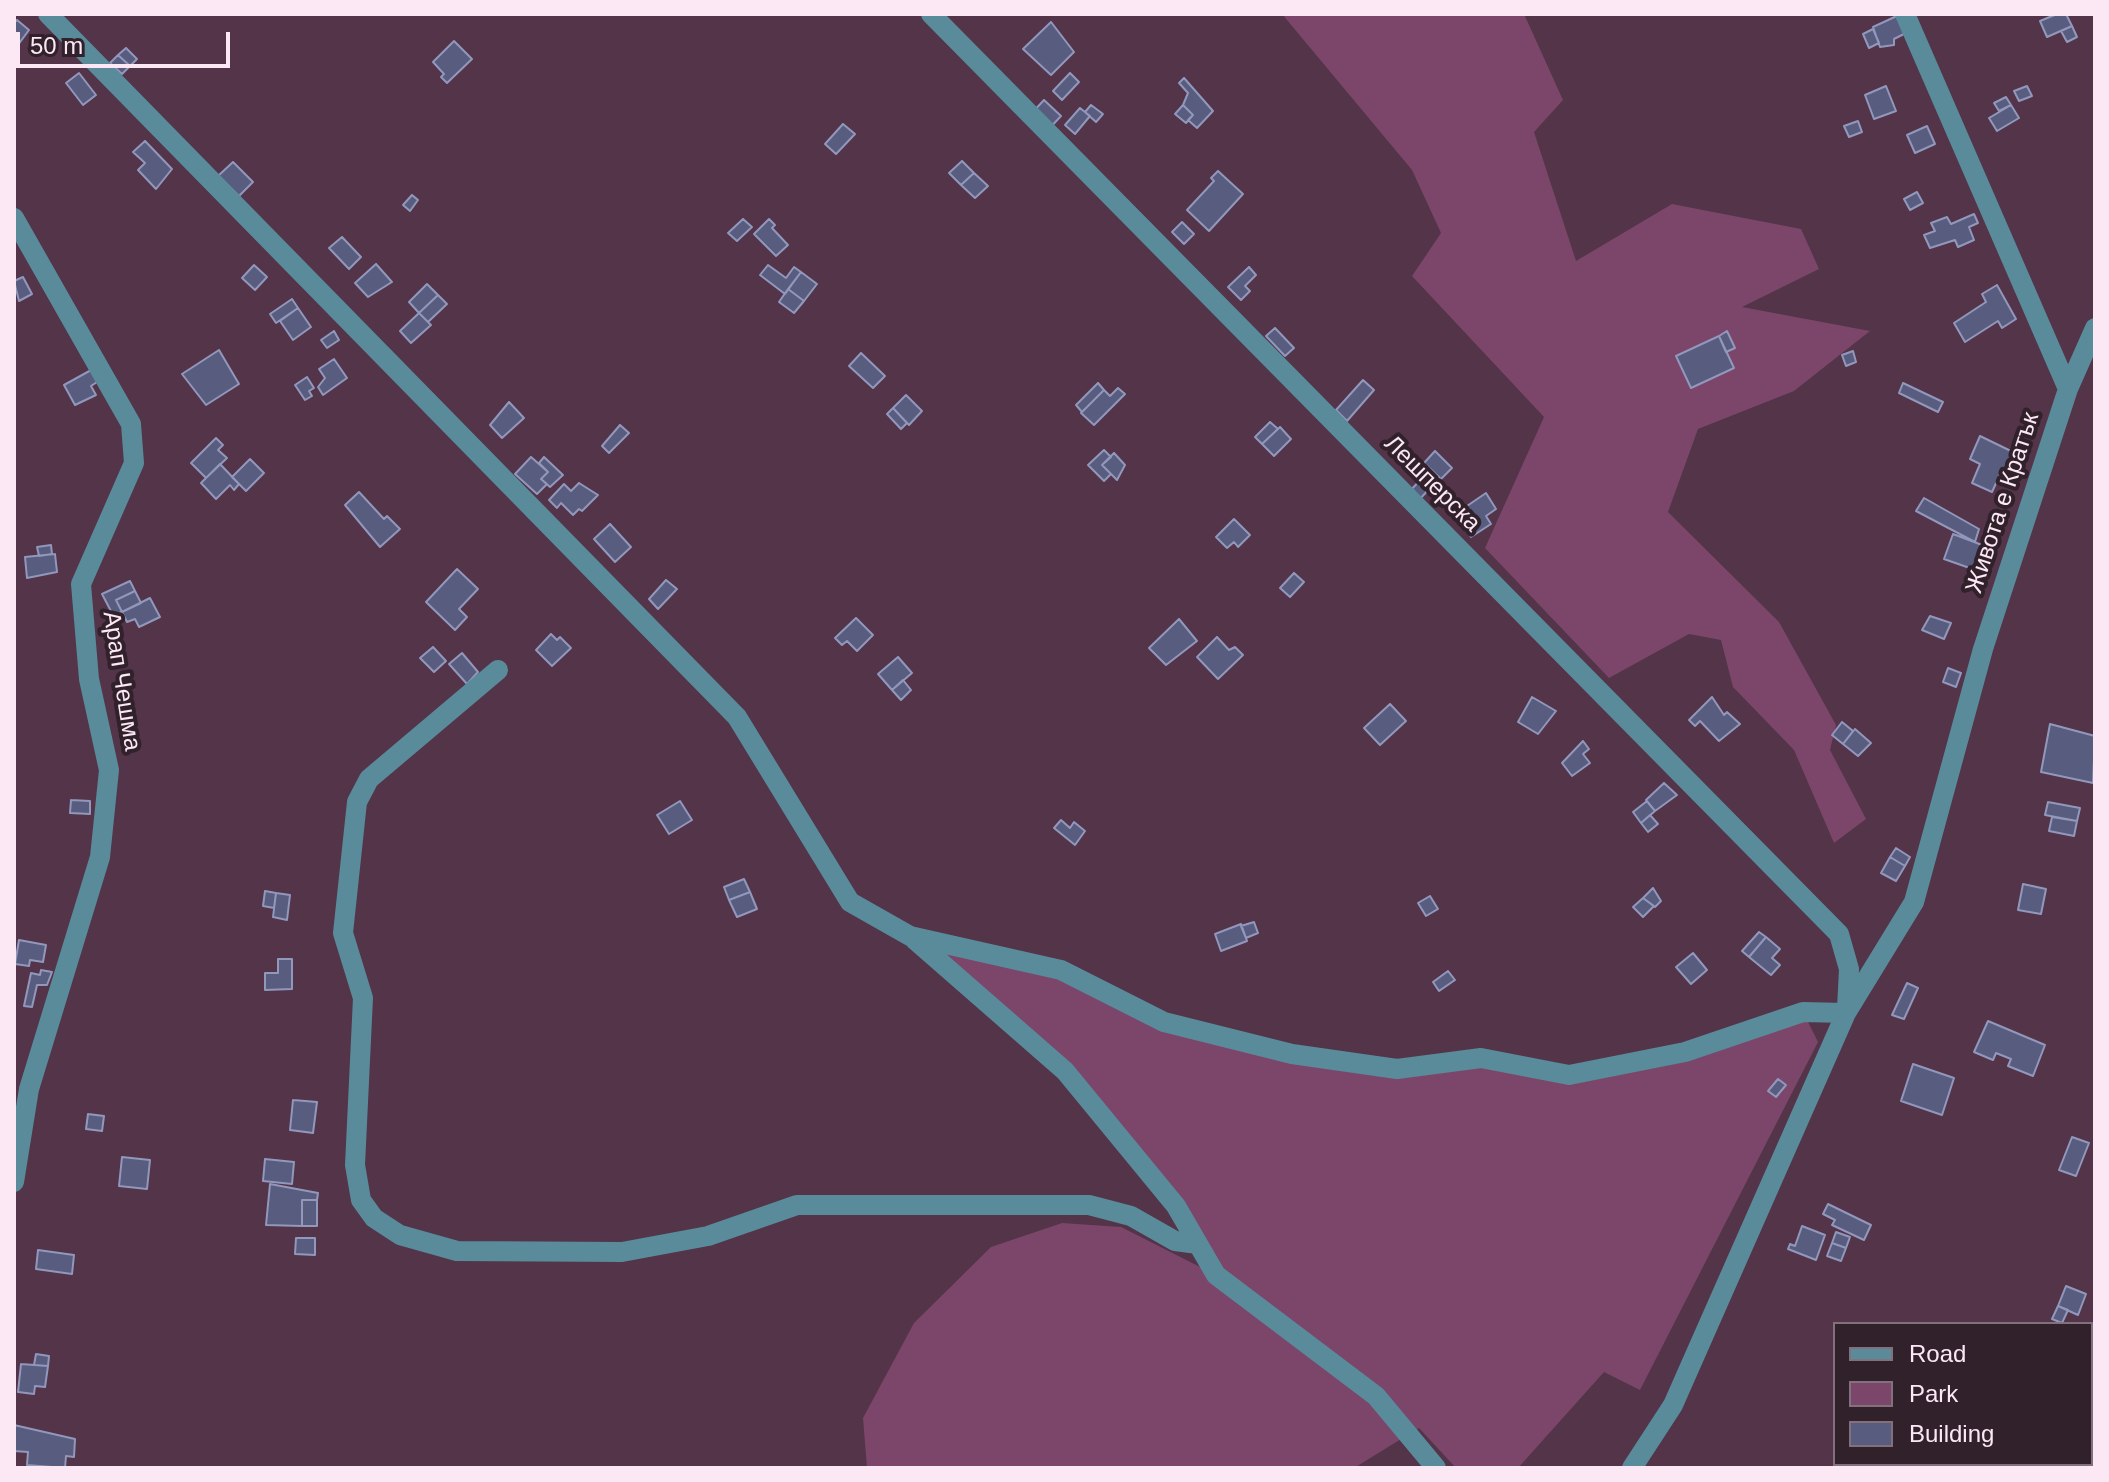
<!DOCTYPE html>
<html>
<head>
<meta charset="utf-8">
<style>
	body { margin:0 }
	#map { position:relative; width:2109px; height:1482px; overflow:hidden; background:#533449; font-family:Arial,sans-serif }
	canvas { display:block }
	.frame { position:absolute; inset:0; border:16px solid #fce8f5; pointer-events:none }
	.legend { position:absolute; left:1833px; top:1322px; width:260px; height:144px; box-sizing:border-box; background:#30212b; border:2px solid #82717c; margin:0; padding:10px 14px; list-style:none; font-size:24px; color:#fce8f5 }
	.legend li { display:flex; align-items:center; gap:16px; height:40px }
	.legend b { width:40px; border:2px solid #82717c }
	.scale { position:absolute; left:16px; top:32px; width:214px; height:36px; box-sizing:border-box; border:4px solid #fce8f5; border-top:0; padding-left:10px; font-size:24px; line-height:28px; white-space:nowrap; color:#fce8f5; -webkit-text-stroke:6px #30212b; paint-order:stroke }
</style>
</head>
<body>
<div id="map">
<canvas width="2109" height="1482"></canvas>
<div class="frame"></div>
<ul class="legend">
<li><b style="height:10px;background:#598b9b"></b>Road</li>
<li><b style="height:22px;background:#7b466a"></b>Park</li>
<li><b style="height:22px;background:#585c7e"></b>Building</li>
</ul>
<div class="scale">50 m</div>
</div>
<script>
const ctx = document.querySelector('canvas').getContext('2d');
ctx.lineJoin = 'round';
function fillPath(path, color) { ctx.fillStyle = color; ctx.fill(path, 'evenodd'); }
const toPath = rows => new Path2D(rows.map(r => 'M' + r).join(''));
function stroke(path, color, width, dash) { ctx.strokeStyle = color; ctx.lineWidth = width; ctx.lineCap = dash ? 'butt' : 'round'; ctx.setLineDash(dash || []); ctx.stroke(path); }
function write(font, color, halo, rows, align = 'center') {
  ctx.font = font + ' Arial,sans-serif'; ctx.lineWidth = 8; ctx.setLineDash([]); ctx.textBaseline = 'middle'; ctx.strokeStyle = halo; ctx.fillStyle = color; for (const [text, x, y, turn = 0] of rows) {
    ctx.save(); ctx.translate(x, y); ctx.rotate((+turn || 0) * Math.PI / 180); ctx.textAlign = isNaN(turn) ? turn : align; if (halo) ctx.strokeText(text, 0, 0); ctx.fillText(text, 0, 0); ctx.restore();
  }
}
fillPath(toPath([
	[1282,14,1524,14,1563,100,1534,132,1576,261,1672,204,1801,229,1819,269,1742,307,1870,331,1794,391,1698,429,1668,512,1779,622,1836,725,1830,750,1866,819,1834,843,1794,750,1733,687,1721,640,1689,634,1609,678,1485,548,1544,417,1412,276,1441,233,1412,170],
	[910,936,1061,970,1164,1022,1397,1069,1481,1058,1569,1075,1803,1012,1818,1042,1640,1390,1604,1372,1518,1468,1456,1468,1419,1428,1354,1468,867,1468,863,1418,914,1323,991,1247,1062,1223,1121,1227,1214,1274,1065,1071]
]), '#7b466a');
const building = toPath([
	[2057,14,2066,14,2072,26,2047,37,2040,21,2057,14],
	[1899,15,1906,33,1894,39,1894,45,1880,47,1873,27,1899,15],
	[17,20,29,30,15,49,14,23,17,20],
	[1051,22,1074,52,1051,75,1023,49,1051,22],
	[2072,26,2077,37,2067,42,2061,31,2072,26],
	[1873,29,1879,43,1869,48,1863,34,1873,29],
	[454,41,472,59,447,83,441,77,444,74,433,62,454,41],
	[126,48,137,59,130,66,118,55,126,48],
	[118,55,130,66,122,74,110,63,118,55],
	[79,73,96,95,83,105,66,83,79,73],
	[1070,73,1079,82,1062,100,1053,91,1070,73],
	[1184,78,1213,111,1197,128,1188,120,1193,115,1183,105,1188,93,1179,83,1184,78],
	[1886,86,1896,111,1874,119,1865,95,1886,86],
	[2027,86,2032,96,2019,101,2014,91,2027,86],
	[2006,97,2011,105,1999,111,1994,103,2006,97],
	[1044,100,1061,116,1047,131,1030,115,1044,100],
	[1091,105,1103,114,1096,122,1085,112,1091,105],
	[1183,105,1193,115,1186,123,1175,114,1183,105],
	[2011,105,2019,118,1997,131,1989,118,2011,105],
	[1080,108,1090,116,1075,134,1065,125,1080,108],
	[1858,121,1862,132,1849,137,1844,126,1858,121],
	[843,124,855,134,836,154,825,144,843,124],
	[1927,126,1935,144,1915,153,1907,135,1927,126],
	[145,141,172,169,156,189,138,170,145,163,133,152,145,141],
	[962,161,974,173,961,185,949,173,962,161],
	[233,162,253,182,239,196,218,176,233,162],
	[1218,171,1243,194,1209,231,1187,210,1214,181,1211,178,1218,171],
	[974,173,988,186,975,198,961,185,974,173],
	[1917,192,1923,203,1910,210,1904,199,1917,192],
	[412,195,418,200,410,211,403,205,412,195],
	[1974,214,1978,223,1969,227,1974,240,1958,247,1955,240,1930,248,1924,235,1935,231,1931,223,1947,217,1951,224,1974,214],
	[743,219,752,227,737,241,728,233,743,219],
	[769,219,775,225,772,228,788,245,776,256,754,234,769,219],
	[1182,222,1194,234,1184,244,1172,232,1182,222],
	[342,237,361,257,349,269,329,248,342,237],
	[376,264,392,282,368,297,355,283,376,264],
	[254,265,267,277,255,290,242,278,254,265],
	[768,265,786,278,794,267,801,272,785,294,760,275,768,265],
	[1249,267,1256,275,1245,286,1250,291,1241,300,1228,287,1249,267],
	[801,272,817,284,804,301,788,289,801,272],
	[23,277,32,294,19,301,14,281,23,277],
	[427,284,438,295,419,313,409,302,427,284],
	[1997,285,2016,319,2002,328,1998,321,1965,342,1954,323,1986,302,1982,294,1997,285],
	[788,289,804,301,794,313,779,302,788,289],
	[438,295,447,304,428,322,419,313,438,295],
	[292,299,298,308,276,323,270,314,292,299],
	[298,308,311,327,293,340,280,321,298,308],
	[419,313,431,325,411,343,400,331,419,313],
	[1275,328,1294,348,1285,356,1266,336,1275,328],
	[334,331,339,340,327,348,321,340,334,331],
	[1727,331,1735,348,1726,352,1719,336,1727,331],
	[1719,336,1734,368,1691,388,1676,356,1719,336],
	[219,350,239,384,206,405,182,374,219,350],
	[1853,351,1856,362,1846,366,1842,355,1853,351],
	[861,353,885,376,873,388,849,366,861,353],
	[334,359,347,378,323,395,318,387,325,378,319,369,334,359],
	[93,369,100,380,91,386,96,395,75,405,64,385,93,369],
	[307,377,314,388,309,391,312,396,305,400,295,385,307,377],
	[1363,380,1374,390,1347,421,1336,410,1363,380],
	[1098,383,1104,390,1082,412,1076,405,1098,383],
	[1903,383,1943,402,1938,412,1899,393,1903,383],
	[1118,388,1125,394,1094,425,1081,413,1104,390,1110,396,1118,388],
	[906,395,922,411,909,425,893,408,906,395],
	[509,402,524,418,502,438,490,425,509,402],
	[893,408,907,423,901,429,887,414,893,408],
	[1270,422,1278,429,1262,444,1255,437,1270,422],
	[620,425,629,433,609,453,602,446,620,425],
	[1280,427,1291,439,1274,456,1262,444,1280,427],
	[1980,436,2015,453,2007,470,2003,468,1992,492,1972,483,1980,464,1970,459,1980,436],
	[216,438,223,445,218,450,227,458,206,478,191,463,216,438],
	[1104,450,1111,457,1102,465,1111,474,1104,481,1088,465,1104,450],
	[1435,451,1452,468,1441,479,1424,463,1435,451],
	[1114,453,1125,465,1117,480,1102,465,1114,453],
	[531,457,548,472,541,479,547,484,537,494,515,474,531,457],
	[544,457,563,475,550,487,541,479,548,472,539,463,544,457],
	[250,459,264,473,246,491,232,477,250,459],
	[220,464,239,484,234,490,230,485,216,499,201,483,220,464],
	[1426,474,1435,483,1416,503,1407,494,1426,474],
	[579,483,598,495,582,511,579,509,573,515,561,503,557,508,549,500,564,484,571,491,579,483],
	[359,492,384,519,387,516,400,529,380,547,345,505,359,492],
	[1486,493,1496,509,1486,516,1491,524,1471,537,1459,519,1470,511,1467,506,1486,493],
	[1924,498,1979,529,1975,542,1916,511,1924,498],
	[1234,519,1250,535,1238,547,1234,542,1227,548,1216,537,1234,519],
	[610,524,631,547,615,562,594,539,610,524],
	[1953,534,1990,548,1981,572,1944,559,1953,534],
	[51,545,52,554,39,556,37,547,51,545],
	[55,554,57,572,27,578,25,557,55,554],
	[457,569,478,589,459,609,467,617,455,630,426,602,457,569],
	[1294,573,1304,582,1290,597,1280,588,1294,573],
	[666,580,677,589,658,609,649,599,666,580],
	[130,581,135,591,116,600,122,612,113,615,102,594,130,581],
	[135,591,141,603,122,612,116,600,135,591],
	[150,598,160,617,139,627,135,619,127,622,122,612,150,598],
	[1930,616,1951,623,1944,639,1922,630,1930,616],
	[856,618,873,635,857,651,847,641,842,645,835,638,856,618],
	[1179,619,1197,641,1166,665,1149,648,1179,619],
	[551,634,557,640,560,637,571,648,552,666,536,650,551,634],
	[1217,637,1229,650,1235,647,1243,655,1218,679,1197,657,1217,637],
	[433,647,446,661,434,672,420,658,433,647],
	[462,653,478,672,467,684,449,664,462,653],
	[898,657,912,673,892,690,878,674,898,657],
	[1948,668,1961,673,1956,687,1943,682,1948,668],
	[903,680,911,690,901,700,892,690,903,680],
	[1532,697,1556,711,1538,734,1518,722,1532,697],
	[1712,697,1724,715,1727,712,1740,724,1719,741,1700,721,1695,726,1689,720,1712,697],
	[1390,704,1406,721,1380,745,1364,728,1390,704],
	[1842,722,1853,731,1843,744,1832,735,1842,722],
	[2050,724,2095,736,2093,783,2041,772,2050,724],
	[1855,729,1871,743,1858,756,1843,744,1855,729],
	[1583,741,1589,749,1583,754,1590,763,1572,776,1562,763,1583,741],
	[1664,783,1677,795,1655,811,1646,800,1664,783],
	[71,800,90,801,90,814,70,813,71,800],
	[680,801,692,820,669,834,657,815,680,801],
	[1647,801,1655,811,1641,823,1633,812,1647,801],
	[2048,802,2080,808,2077,821,2045,815,2048,802],
	[1650,815,1658,824,1648,832,1641,823,1650,815],
	[2052,817,2077,821,2074,836,2049,831,2052,817],
	[1061,820,1070,828,1074,822,1085,831,1075,845,1054,828,1061,820],
	[1896,848,1910,857,1905,866,1890,857,1896,848],
	[1890,857,1905,866,1896,881,1881,873,1890,857],
	[744,879,750,892,729,900,724,887,744,879],
	[2023,884,2046,889,2041,914,2018,910,2023,884],
	[1653,888,1661,901,1655,907,1643,898,1653,888],
	[265,891,276,893,274,908,263,906,265,891],
	[750,892,757,909,737,917,729,900,750,892],
	[276,893,290,895,287,920,273,917,276,893],
	[1430,896,1438,909,1426,916,1418,903,1430,896],
	[1643,898,1654,906,1643,917,1633,907,1643,898],
	[1254,922,1258,933,1246,938,1241,926,1254,922],
	[1241,924,1247,941,1221,951,1215,934,1241,924],
	[1759,932,1766,937,1749,957,1742,951,1759,932],
	[1766,937,1780,949,1772,958,1780,965,1771,975,1749,957,1766,937],
	[19,940,46,945,43,962,30,960,29,966,15,964,19,940],
	[1693,953,1707,970,1691,984,1676,967,1693,953],
	[278,959,292,959,292,989,265,990,265,973,278,973,278,959],
	[41,970,52,972,47,985,37,985,32,1007,24,1006,31,973,40,975,41,970],
	[1448,971,1455,980,1439,991,1433,982,1448,971],
	[1907,983,1918,988,1904,1019,1892,1015,1907,983],
	[1988,1021,2045,1045,2033,1076,2008,1066,2011,1059,1996,1053,1993,1060,1974,1052,1988,1021],
	[1913,1064,1954,1078,1942,1115,1901,1101,1913,1064],
	[1778,1079,1786,1085,1776,1097,1768,1091,1778,1079],
	[293,1100,317,1102,313,1133,290,1130,293,1100],
	[88,1114,104,1116,102,1131,86,1129,88,1114],
	[2072,1137,2089,1143,2076,1176,2059,1170,2072,1137],
	[122,1157,150,1160,147,1189,119,1186,122,1157],
	[265,1159,294,1162,292,1184,263,1181,265,1159],
	[270,1184,318,1193,317,1200,302,1200,302,1226,266,1225,270,1184],
	[302,1200,317,1200,317,1226,302,1226,302,1200],
	[1828,1204,1871,1225,1864,1240,1832,1225,1835,1220,1823,1214,1828,1204],
	[1802,1226,1825,1235,1816,1260,1788,1249,1790,1244,1795,1246,1802,1226],
	[1836,1232,1850,1237,1846,1248,1832,1243,1836,1232],
	[296,1238,315,1238,315,1255,295,1254,296,1238],
	[1832,1243,1846,1248,1841,1261,1827,1256,1832,1243],
	[38,1250,74,1255,72,1274,36,1269,38,1250],
	[2066,1286,2086,1294,2078,1315,2058,1306,2066,1286],
	[2058,1306,2068,1310,2062,1323,2052,1319,2058,1306],
	[36,1354,49,1356,48,1366,34,1365,36,1354],
	[21,1364,48,1366,45,1387,35,1386,34,1394,18,1392,21,1364],
	[14,1425,75,1439,74,1457,66,1456,65,1468,27,1465,28,1452,14,1451,14,1425]
]);
fillPath(building, '#585c7e');
stroke(building, '#9297bc', 2);
stroke(toPath([
	[48,14,737,717,850,902,910,936,1061,970,1164,1022,1292,1054,1397,1069,1481,1058,1569,1075,1685,1052,1803,1012,1846,1013],
	[931,14,1839,934,1849,969,1847,1009],
	[14,218,131,424,134,463,81,584,89,679,109,770,100,857,29,1089,14,1182],
	[2068,389,2095,328],
	[498,670,369,779,357,802,343,933,363,998,355,1165,361,1200,374,1218,400,1235,457,1251,622,1252,708,1236,797,1205,1089,1205,1131,1216,1175,1241,1198,1244],
	[915,940,1065,1071,1176,1206,1216,1275,1376,1396,1436,1468],
	[1632,1468,1673,1405,1846,1013,1914,902,1983,649,2068,389,1905,14]
]), '#598b9b', 20);
write('24px', '#fce8f5', '#30212b', [
	["Лешперска",1432,484,45],
	["Живота е Кратък",2003,503,-72],
	["Арап Чешма",121,681,81]
]);
</script>
</body>
</html>
